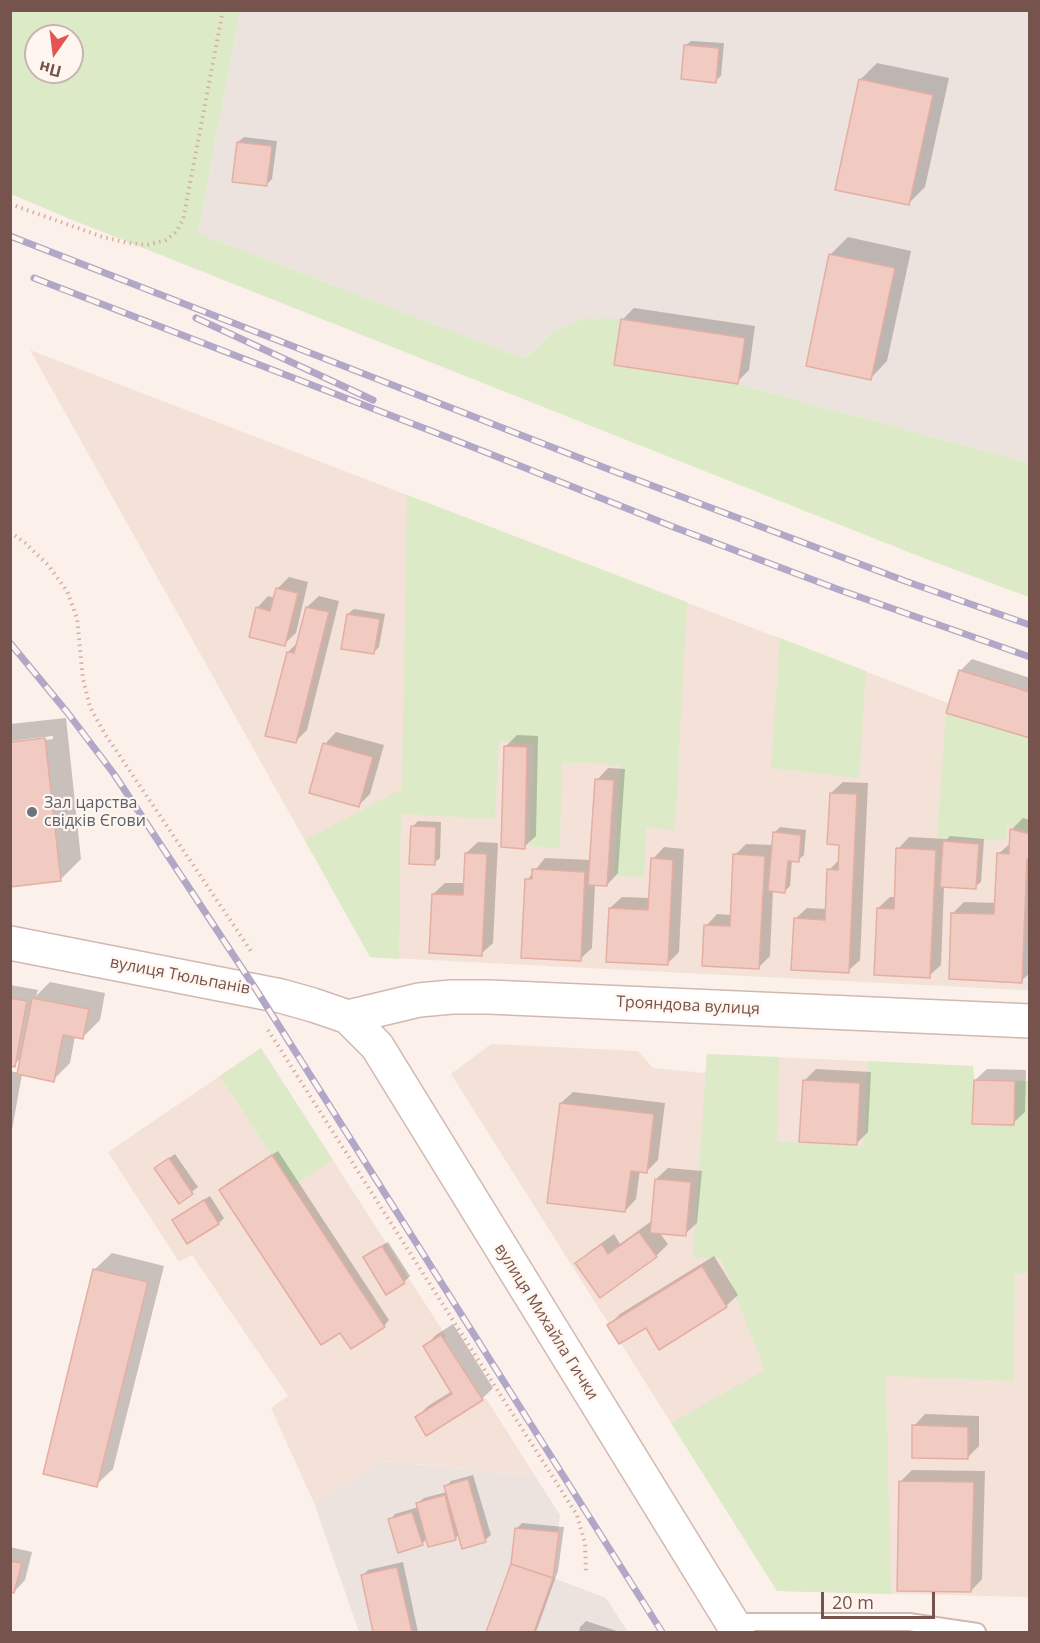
<!DOCTYPE html>
<html>
<head>
<meta charset="utf-8">
<style>
	body { margin:0 }
	#map { position:relative; width:1040px; height:1643px; overflow:hidden; background:#fcf1ea; font-family:"Open Sans",sans-serif }
	canvas { display:block }
	.frame { position:absolute; inset:0; border:12px solid #77534d; pointer-events:none }
	.north { position:absolute; left:24px; top:24px; width:60px; height:60px; box-sizing:border-box; background:#fff6f0; border:2px solid #c9b5af; border-radius:50%; rotate:194deg; font-size:16px; font-weight:700; line-height:24px; text-align:center; color:#77534d }
	.north::after { content:''; display:block; margin:auto; width:21px; height:27px; background:#e35452; clip-path:polygon(50% 0,100% 100%,50% 72%,0 100%) }
	.scale { position:absolute; left:821px; top:1592px; width:114px; height:27px; box-sizing:border-box; border:3px solid #77534d; border-top:0; padding-left:8px; font-size:18px; line-height:21px; white-space:nowrap; color:#77534d; -webkit-text-stroke:4px #fff6f0; paint-order:stroke }
</style>
</head>
<body>
<div id="map">
<canvas width="1040" height="1643"></canvas>
<div class="frame"></div>
<div class="north">Пн</div>
<div class="scale">20 m</div>
</div>
<script>
const ctx = document.querySelector('canvas').getContext('2d');
ctx.lineJoin = 'round';
function fillPath(path, color) { ctx.fillStyle = color; ctx.fill(path, 'evenodd'); }
const toPath = rows => new Path2D(rows.map(r => 'M' + r).join(''));
function stroke(path, color, width, dash) { ctx.strokeStyle = color; ctx.lineWidth = width; ctx.lineCap = dash ? 'butt' : 'round'; ctx.setLineDash(dash || []); ctx.stroke(path); }
function write(font, color, halo, rows, align = 'center') {
  ctx.font = font + ' "Open Sans",sans-serif'; ctx.lineWidth = 4.5; ctx.setLineDash([]); ctx.textBaseline = 'middle'; ctx.strokeStyle = halo; ctx.fillStyle = color; for (const [text, x, y, turn = 0] of rows) {
    ctx.save(); ctx.translate(x, y); ctx.rotate((+turn || 0) * Math.PI / 180); ctx.textAlign = isNaN(turn) ? turn : align; if (halo) ctx.strokeText(text, 0, 0); ctx.fillText(text, 0, 0); ctx.restore();
  }
}
fillPath(toPath([
	[30,350,948,703,946,713,1029,738,1030,859,1027,859,1021,990,370,957],
	[491,1044,638,1051,653,1068,705,1073,707,1054,973,1066,974,1080,1029,1081,1029,1597,777,1591,451,1074],
	[261,1048,446,1336,444,1339,482,1400,486,1398,535,1476,384,1461,314,1503,271,1408,288,1396,192,1255,179,1262,108,1152]
]), '#f4e2d8');
fillPath(toPath([
	[240,11,1029,11,1029,463,738,384,614,365,621,320,585,318,554,331,525,359,198,233],
	[1027,859,1029,859,1029,990,1021,990],
	[383,1461,535,1476,560,1515,553,1578,606,1598,628,1632,359,1632,314,1503]
]), '#ece3df');
fillPath(toPath([
	[10,11,240,11,198,233,525,359,554,331,585,318,621,319,614,365,738,384,1029,463,1029,597,926,559,70,219,11,194],
	[36,36,72,36,72,72,36,72],
	[407,495,687,602,675,830,646,828,644,877,614,876,621,766,592,763,562,763,560,849,530,846,535,744,499,741,495,819,401,814,399,959,370,957,305,840,402,789],
	[780,638,866,671,859,778,771,768],
	[946,713,1029,738,1029,831,1007,825,1006,840,937,838],
	[261,1048,333,1160,292,1186,220,1076],
	[707,1054,779,1057,777,1141,864,1146,868,1061,973,1066,974,1080,1029,1081,1029,1273,1015,1273,1014,1381,886,1376,891,1594,777,1591,671,1423,765,1370,721,1259,693,1257]
]), '#ddeac8');
fillPath(toPath([
	[691,41,724,43,721,76,715,81,685,46],
	[877,63,949,78,925,187,908,204,860,80],
	[244,137,277,141,272,179,267,184,238,142],
	[848,237,911,251,887,361,871,378,808,365,831,254],
	[634,308,755,326,749,370,737,382,622,320],
	[289,577,308,582,296,633,284,644,257,608,268,596,275,598,277,589],
	[319,596,339,601,307,730,295,742,288,652,299,641,307,607],
	[354,609,385,614,379,647,373,653,348,614],
	[972,659,1030,678,1030,737,960,671],
	[66,718,81,859,60,880,10,744,53,739,53,736,10,741,10,724],
	[336,732,384,745,370,794,359,805,325,744],
	[517,735,538,736,536,836,524,847,506,746],
	[608,768,625,769,618,873,607,885,595,884,592,948,580,959,527,880,545,858,591,860,597,780],
	[843,782,868,783,860,960,848,971,795,919,807,908,827,909,829,870,840,859,840,843,831,793],
	[1023,818,1030,820,1030,973,1021,981,953,913,964,902,996,903,998,854,1011,843,1012,829],
	[418,821,441,822,440,858,434,863,412,827],
	[780,827,806,830,804,855,798,860,792,860,790,886,785,891,773,890,770,956,758,968,706,926,717,914,732,915,735,855,746,844,773,845,774,833],
	[950,836,984,839,981,882,975,887,944,886,941,965,929,976,878,908,890,897,896,897,898,849,909,837,947,839],
	[478,842,498,843,493,943,481,954,433,894,445,883,465,883,466,853],
	[664,847,684,849,679,952,668,963,610,908,622,897,650,898,653,859],
	[50,982,105,993,100,1020,83,1037,75,1036,70,1063,53,1080,22,1074,10,1141,10,1071,19,1073,22,1057,14,1065,10,1064,10,985,38,990,36,996],
	[816,1069,871,1072,868,1132,856,1144,804,1081],
	[987,1069,1026,1070,1025,1112,1013,1123,975,1080],
	[573,1092,665,1103,658,1160,647,1171,640,1170,636,1199,625,1211,561,1103],
	[278,1151,389,1320,384,1326,340,1331,221,1190,226,1184],
	[175,1154,198,1187,179,1202,162,1163],
	[668,1168,702,1171,697,1223,685,1234,659,1232,668,1244,656,1256,600,1296,577,1264,589,1252,614,1234,620,1244,653,1220,656,1179],
	[210,1196,224,1218,219,1223,188,1242,174,1220,179,1215],
	[388,1242,410,1276,404,1282,365,1258,370,1252],
	[112,1253,164,1266,113,1469,96,1485,95,1269],
	[714,1256,738,1295,726,1306,646,1326,609,1325,620,1314],
	[453,1324,493,1388,482,1399,416,1418,428,1406,452,1391,425,1346,436,1335],
	[925,1414,979,1416,979,1446,968,1457,914,1426],
	[912,1470,985,1471,982,1579,971,1591,901,1481],
	[473,1475,491,1535,485,1540,459,1534,456,1538,427,1538,422,1544,390,1520,395,1514,419,1507,418,1503,424,1498,447,1492,445,1487,451,1481],
	[522,1523,564,1527,558,1571,536,1632,488,1632,512,1564,516,1529],
	[10,1547,32,1552,25,1580,14,1592,10,1591],
	[403,1562,418,1632,375,1632,363,1575,368,1570],
	[586,1621,620,1632,579,1632,580,1627]
]), '#0003');
const building = toPath([
	[684,45,719,48,716,83,681,79,684,45],
	[859,79,933,95,909,205,835,190,859,79],
	[237,142,272,146,267,186,232,182,237,142],
	[829,254,895,268,871,380,806,366,829,254],
	[621,319,745,338,738,384,614,365,621,319],
	[276,588,298,593,285,646,249,637,256,607,270,611,276,588],
	[306,607,329,612,296,743,265,736,287,652,294,653,306,607],
	[347,614,380,619,374,654,341,649,347,614],
	[959,670,1030,692,1030,738,946,713,959,670],
	[45,738,61,881,10,887,10,742,45,738],
	[323,743,373,757,359,807,309,793,323,743],
	[504,746,527,747,525,849,501,847,504,746],
	[595,779,614,780,607,886,588,885,595,779],
	[830,793,857,794,849,973,791,970,794,918,825,920,827,869,838,870,839,845,827,844,830,793],
	[411,826,436,827,435,865,409,864,411,826],
	[1010,829,1030,834,1030,859,1027,859,1022,983,949,979,951,913,994,914,997,853,1009,854,1010,829],
	[773,832,801,835,799,862,788,861,785,893,768,891,773,832],
	[943,841,979,844,976,889,940,887,943,841],
	[896,848,936,850,930,978,874,975,877,908,894,909,896,848],
	[465,853,487,854,482,956,429,953,432,894,463,895,465,853],
	[733,854,765,856,759,969,702,966,704,925,730,926,733,854],
	[651,858,673,860,668,965,606,962,609,908,648,910,651,858],
	[532,869,585,872,581,961,521,958,525,879,532,879,532,869],
	[10,998,27,1001,15,1067,10,1066,10,998],
	[32,998,89,1009,83,1039,63,1035,54,1082,17,1074,32,998],
	[803,1080,860,1083,857,1145,799,1142,803,1080],
	[974,1080,1015,1081,1014,1125,972,1124,974,1080],
	[560,1103,654,1114,647,1173,631,1171,625,1212,547,1203,560,1103],
	[272,1155,385,1327,351,1349,340,1333,321,1345,219,1190,272,1155],
	[169,1158,193,1194,179,1204,154,1168,169,1158],
	[655,1179,691,1182,686,1236,650,1233,655,1179],
	[204,1200,219,1224,187,1244,172,1220,204,1200],
	[639,1232,657,1257,600,1298,575,1263,602,1244,608,1254,639,1232],
	[382,1246,405,1283,386,1295,363,1257,382,1246],
	[702,1266,727,1307,659,1350,646,1328,619,1344,607,1325,702,1266],
	[93,1269,148,1282,97,1487,43,1474,93,1269],
	[441,1335,483,1400,426,1436,415,1417,452,1394,423,1346,441,1335],
	[912,1425,968,1427,968,1459,912,1458,912,1425],
	[468,1479,486,1542,462,1549,444,1486,468,1479],
	[899,1481,974,1482,971,1592,897,1591,899,1481],
	[445,1495,456,1540,428,1547,416,1503,445,1495],
	[412,1512,423,1545,398,1553,388,1519,412,1512],
	[515,1528,559,1532,553,1578,511,1564,515,1528],
	[10,1561,22,1563,14,1593,10,1592,10,1561],
	[511,1564,553,1578,534,1632,486,1632,511,1564],
	[397,1567,412,1632,373,1632,361,1575,397,1567]
]);
fillPath(building, '#f1cbc2');
stroke(building, '#e4aea2', 1.5);
const service = toPath([
	[731,1622,909,1622,977,1632]
]);
const minor = toPath([
	[348,1017,419,1000,452,997,489,997,1030,1021]
]);
const tertiary = toPath([
	[10,943,281,996,313,1005,348,1017,377,1046,738,1632]
]);
stroke(service, '#d1b9b2', 20);
stroke(minor, '#d1b9b2', 36);
stroke(tertiary, '#d1b9b2', 36);
stroke(toPath([
	[10,204,103,237,128,243,147,245,166,240,176,232,183,220,223,10],
	[10,532,25,543,48,565,67,591,77,618,83,679,90,707,105,734,253,954],
	[268,1030,577,1515,585,1543,586,1574]
]), '#d7ada4', 4, [1.5, 4.5]);
stroke(service, '#fff', 16);
stroke(minor, '#fff', 33);
stroke(tertiary, '#fff', 33);
const rail = toPath([
	[10,236,608,469,905,581,1030,625],
	[34,278,465,444,676,528,837,589,1030,657],
	[196,318,373,400],
	[10,643,67,712,114,774,257,991,662,1632]
]);
stroke(rail, '#b2a7c7', 7);
stroke(rail, '#fff6f0', 4.5, [14]);
for (const [x, y, r, color] of [
	[32,812,6,"#6b7280"]
]) { const dot = new Path2D(); dot.arc(x, y, r, 0, 2 * Math.PI); ctx.fillStyle = color; ctx.fill(dot); stroke(dot, '#fff6f0', 2); }
write('16px', '#5b616d', '#fff6f0', [
	["Зал царства",44,803],
	["свідків Єгови",44,821]
], 'left');
write('16px', '#77534d', '#fff6f0', [
	["вулиця Тюльпанів",180,976,11],
	["Трояндова вулиця",688,1006,3],
	["вулиця Михайла Гички",546,1322,58]
]);
</script>
</body>
</html>
